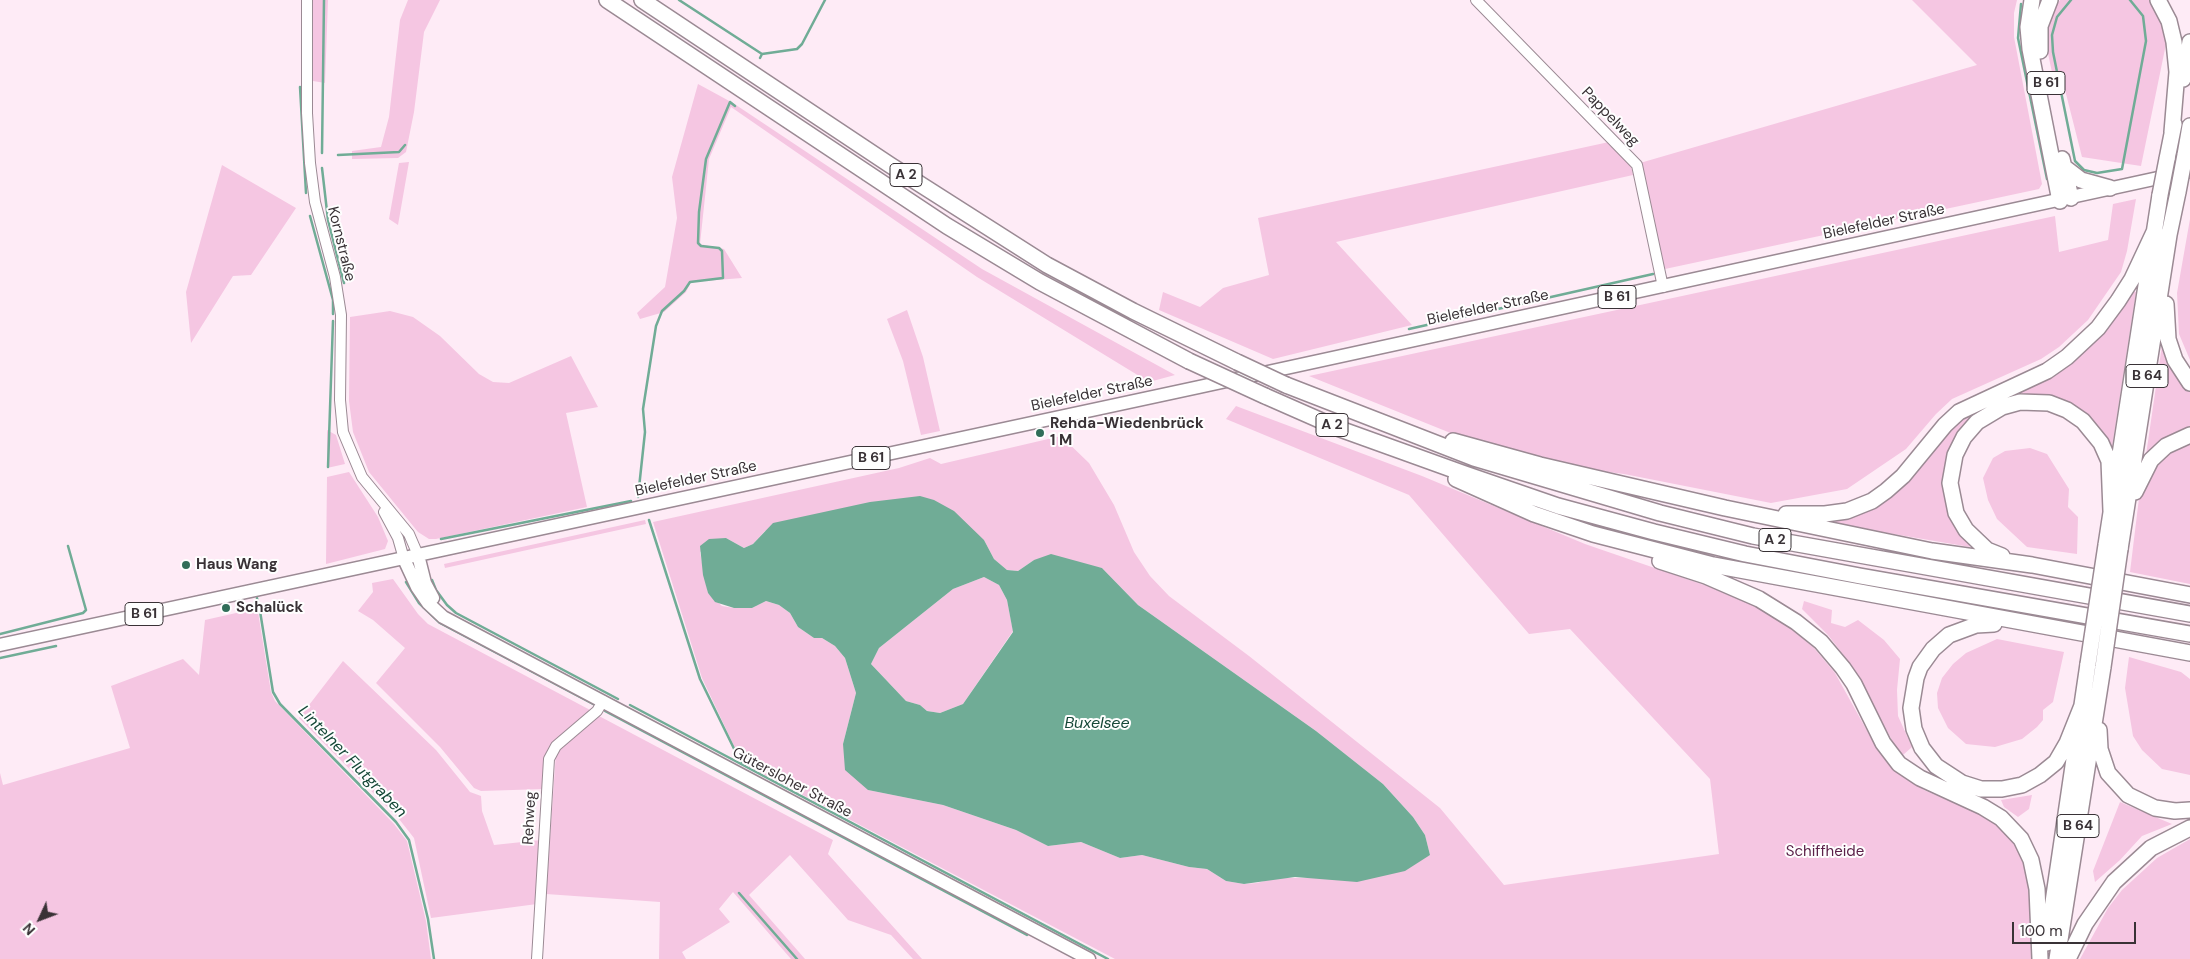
<!DOCTYPE html>
<html>
<head>
<meta charset="utf-8">
<style>
	body { margin:0 }
	#map { position:relative; width:2190px; height:959px; overflow:hidden; background:#feebf6; font-family:"DM Sans",sans-serif }
	canvas { display:block }
	.north { position:absolute; left:15px; top:894px; width:50px; height:50px; -webkit-text-stroke:4px #fefefe; paint-order:stroke; rotate:227deg; font-size:14px; font-weight:700; line-height:20px; text-align:center; color:#393236 }
	.north::after { content:''; display:block; margin:auto; width:18px; height:22px; background:#393236; clip-path:polygon(50% 0,100% 100%,50% 72%,0 100%) }
	.scale { position:absolute; left:2012px; top:922px; width:124px; height:22px; box-sizing:border-box; border:2px solid #393236; border-top:0; padding-left:6px; font-size:15px; line-height:18px; white-space:nowrap; color:#393236; -webkit-text-stroke:4px #fefefe; paint-order:stroke }
</style>
</head>
<body>
<div id="map">
<canvas width="2190" height="959"></canvas>
<div class="north">N</div>
<div class="scale">100 m</div>
</div>
<script>
const ctx = document.querySelector('canvas').getContext('2d');
ctx.lineJoin = 'round';
function fillPath(path, color) { ctx.fillStyle = color; ctx.fill(path, 'evenodd'); }
const toPath = rows => new Path2D(rows.map(r => 'M' + r).join(''));
function stroke(path, color, width, dash) { ctx.strokeStyle = color; ctx.lineWidth = width; ctx.lineCap = dash ? 'butt' : 'round'; ctx.setLineDash(dash || []); ctx.stroke(path); }
function write(font, color, halo, rows, align = 'center') {
  ctx.font = font + ' "DM Sans",sans-serif'; ctx.lineWidth = 4; ctx.setLineDash([]); ctx.textBaseline = 'middle'; ctx.strokeStyle = halo; ctx.fillStyle = color; for (const [text, x, y, turn = 0] of rows) {
    ctx.save(); ctx.translate(x, y); ctx.rotate((+turn || 0) * Math.PI / 180); ctx.textAlign = isNaN(turn) ? turn : align; if (halo) ctx.strokeText(text, 0, 0); ctx.fillText(text, 0, 0); ctx.restore();
  }
}
fillPath(toPath([
	[313,0,328,0,325,83,313,81],
	[408,0,440,0,424,32,414,112,406,152,398,158,352,159,352,151,381,147,389,117,400,20],
	[1912,0,2017,0,2014,13,2014,37,2042,184,2039,189,1665,269,1640,163,1977,65],
	[2060,0,2149,0,2155,8,2166,32,2166,44,2141,166,2082,157,2064,86,2054,82,2046,44,2046,33,2051,13],
	[698,84,733,103,982,269,1175,375,1149,382,977,277,731,107,709,159,700,244,724,249,742,278,691,282,686,292,664,312,640,319,637,313,665,287,677,218,672,177],
	[1609,142,1631,166,1633,175,1336,242,1412,325,1273,359,1159,310,1163,292,1200,307,1223,288,1269,275,1258,218],
	[409,162,398,225,389,219,399,163],
	[222,165,296,208,251,275,233,276,191,343,186,292],
	[2136,199,2127,251,2121,272,2088,320,2059,347,2041,359,1952,399,1936,414,1906,449,1847,489,1771,503,1624,474,1592,470,1453,434,1309,376,2055,216,2059,252,2108,240,2113,204],
	[2190,219,2190,360,2179,334,2177,293],
	[2131,291,2136,292,2112,447,2101,431,2087,415,2029,395,1951,446,1945,470,1944,486,1970,547,1817,521,1848,515,1962,416,2024,389],
	[907,310,923,357,940,431,921,435,903,361,887,319],
	[390,311,413,317,440,336,479,374,493,382,509,383,571,356,598,407,566,413,587,507,436,539,429,539,418,532,369,472,353,432,349,401,350,317],
	[2162,345,2165,345,2190,390,2190,430,2146,455],
	[1236,406,1422,476,1585,544,1707,586,1754,606,1790,628,1814,648,1835,673,1876,747,1893,769,1924,790,1980,814,1996,824,2014,842,2024,861,2030,890,2031,959,1115,959,742,763,702,678,653,522,899,468,930,458,941,464,1061,436,1089,463,1114,505,1134,552,1150,576,1169,596,1249,656,1440,808,1504,885,1719,854,1710,779,1570,629,1529,634,1409,495,1226,419],
	[765,531,984,540,994,559,1007,570,1018,571,1034,560,1102,568,1138,605,1316,731,1383,784,1413,817,1425,835,1430,855,1324,878,1276,878,1257,883,1244,884,1226,881,1207,869,1189,867,1142,855,1120,858,1081,842,1048,846,1016,830,943,805,868,790,843,744,856,693,845,658,835,646,822,638,814,638,798,627,790,613,779,605,766,601,752,608,734,608,722,606,708,593,700,552,726,538,744,548,753,544],
	[327,430,336,435,345,464,327,468],
	[2190,442,2190,584,2130,572,2139,498,2151,472,2163,456],
	[2030,448,2047,454,2069,489,2068,507,2078,517,2077,554,2027,547,1997,519,1988,500,1983,478,1993,458,2005,451],
	[349,472,378,517,388,541,385,549,326,564,327,477],
	[645,520,646,524,445,568,444,564],
	[984,577,999,585,1007,600,1013,631,963,704,940,713,927,711,920,705,906,701,871,664,879,648,953,589],
	[393,579,418,614,428,624,592,711,554,743,544,789,481,791,474,788,440,747,376,683,405,648,373,620,358,611,373,592,372,583],
	[1804,601,1832,610,1831,623,1845,627,1858,620,1884,640,1900,659,1897,690,1898,716,1912,747,1903,755,1894,744,1852,666,1828,635,1802,609],
	[245,611,258,612,271,692,275,701,394,824,407,841,426,921,431,959,0,959,0,773,3,785,130,748,111,686,183,659,199,675,205,620],
	[1997,639,2064,652,2053,702,2043,710,2043,720,2037,727,2022,739,1995,747,1966,744,1948,728,1938,708,1937,693,1942,678,1953,664,1966,653],
	[2129,657,2181,672,2190,679,2190,775,2162,769,2142,750,2133,736,2125,688],
	[343,661,436,750,470,792,481,796,482,811,494,845,541,840,537,904,431,918,414,838,399,819,299,718],
	[599,716,833,840,828,854,922,959,913,959,891,935,848,920,790,855,749,895,805,959,791,959,733,892,719,909,730,922,682,952,686,959,659,959,660,902,546,894,556,753],
	[2032,795,2029,809,2018,817,2004,807,2001,800],
	[2120,802,2172,824,2142,836,2120,860,2095,882,2093,871],
	[2190,839,2190,959,2080,959,2108,908,2122,890,2157,858]
]), '#f5c6e2');
fillPath(toPath([
	[920,496,934,500,954,511,984,540,994,559,1007,570,1018,571,1034,560,1051,554,1102,568,1138,605,1316,731,1383,784,1413,817,1425,835,1430,855,1405,871,1357,882,1295,877,1244,884,1226,881,1207,869,1189,867,1142,855,1120,858,1081,842,1048,846,1016,830,943,805,868,790,845,770,843,744,856,693,845,658,835,646,822,638,814,638,798,627,790,613,779,605,766,601,752,608,734,608,715,602,708,593,703,575,700,546,709,539,726,538,744,548,753,544,773,523,870,502],
	[984,577,999,585,1007,600,1013,632,963,704,940,713,927,711,920,705,906,701,871,664,879,648,953,589]
]), '#70ac96');
stroke(toPath([
	[679,0,762,54],
	[2071,0,2057,17,2052,35,2053,52,2075,161,2084,170,2097,173,2122,169,2146,41,2143,16,2130,0],
	[2021,4,2018,38,2047,179],
	[760,58,762,54,797,49,802,44,825,0],
	[300,87,306,193],
	[322,153,324,0],
	[338,155,399,152,405,145],
	[322,168,328,220,344,283],
	[310,216,333,300,333,314],
	[1409,329,1653,274],
	[328,467,333,321],
	[638,497,645,432,643,409,656,326,662,311,684,291,690,282,723,278,722,251,719,248,701,246,698,243,699,212,706,159,730,102,735,106],
	[649,520,700,679,741,763],
	[441,539,631,501],
	[432,580,436,590,447,605,456,613,618,699],
	[406,582,419,603,440,623,595,705],
	[257,598,258,604],
	[260,611,273,692,280,704,396,822,409,840,428,919,434,959],
	[0,634,83,613,86,610,68,546],
	[0,658,56,646],
	[630,705,1108,959],
	[605,711,1027,935],
	[739,893,797,959]
]), '#70ac96', 2.5);
const minor = toPath([
	[307,0,307,113,310,163,315,202,335,277,341,315,340,400,343,432,362,477,409,534,418,555],
	[1476,0,1637,165,1663,287],
	[384,512,398,538,404,559],
	[537,959,549,759,556,746,597,711,603,701]
]);
const major = toPath([
	[418,555,425,583,433,598],
	[404,559,417,587,428,603,443,617,1089,959],
	[0,645,1199,387,2190,171]
]);
const highway = toPath([
	[607,0,947,226,1040,282,1189,361],
	[642,0,890,165,1047,265,1133,311,1237,362],
	[2032,0,2028,27,2030,49,2060,201],
	[2158,0,2169,21,2174,42,2177,72,2172,132],
	[2040,51,2040,26,2050,0],
	[2183,79,2190,42],
	[2185,155,2190,126],
	[2062,159,2071,198],
	[2167,159,2174,124],
	[2064,167,2081,180,2110,188],
	[2166,304,2168,339,2175,360,2190,383],
	[1286,385,1474,458,1660,513,1753,536,2190,614],
	[1265,396,1340,429,1465,474,1558,506,1654,532,1745,554,1860,576,2190,634],
	[1453,441,1540,465,1725,508,1932,551,2032,565,2190,595],
	[1456,479,1534,514,1593,534,1713,565,2190,653],
	[2135,492,2151,460,2166,446,2190,435],
	[1786,514,1825,514,1847,511,1872,501,1886,491,1903,476,1945,425,1959,412,2047,371,2067,357,2098,328,2118,301,2132,279,2155,230],
	[2106,545,2160,195],
	[2120,549,2169,235,2178,192],
	[2002,556,1987,550,1966,530,1956,513,1950,483,1955,455,1964,437,1977,422,2002,407,2020,402,2049,403,2067,410,2083,421,2101,443,2109,461,2111,511],
	[1660,561,1706,576,1759,599,1796,622,1821,642,1843,668,1854,684,1883,743,1899,764,1920,778,1983,807,2001,818,2021,839,2031,860,2037,889,2040,959],
	[1994,624,1976,625,1949,635,1933,649,1920,667,1916,678,1911,708,1914,729,1922,748,1936,766,1962,783,1981,789,2002,789,2022,785,2040,775,2056,762,2067,743,2083,703],
	[2099,730,2100,749,2108,773,2128,795,2155,808,2175,811,2190,810],
	[2047,943,2088,664],
	[2057,959,2103,667],
	[2068,959,2085,924,2114,882,2151,848,2190,828]
]);
stroke(minor, '#9b8a94', 12);
stroke(major, '#9b8a94', 15);
stroke(highway, '#9b8a94', 18);
stroke(minor, '#fff', 10);
stroke(major, '#fff', 12);
stroke(highway, '#fff', 15);
const highwayBridge = toPath([
	[2178,192,2185,155],
	[2160,195,2167,159],
	[1189,361,1265,396],
	[1237,362,1286,385],
	[2088,664,2106,545],
	[2103,667,2120,549]
]);
stroke(highwayBridge, '#9b8a94', 18, []);
stroke(highwayBridge, '#fff', 15);
for (const [x, y, r, color] of [
	[1040,433,5,"#316e59"],
	[186,565,5,"#316e59"],
	[226,608,5,"#316e59"]
]) { const dot = new Path2D(); dot.arc(x, y, r, 0, 2 * Math.PI); ctx.fillStyle = color; ctx.fill(dot); stroke(dot, '#fefefe', 2); }
for (const [x, y, w] of [
	[2046,83,38],
	[906,175,32],
	[1617,297,38],
	[2147,376,42],
	[1332,425,32],
	[871,458,38],
	[1775,540,32],
	[144,614,38],
	[2078,826,42]
]) { const box = new Path2D(); box.roundRect(x - w / 2, y - 11.5, w, 23, 4); ctx.fillStyle = '#fefefe'; ctx.fill(box); stroke(box, '#393236', 1); }
write('bold 14px', '#393236', null, [
	["B 61",2046,83],
	["A 2",906,175],
	["B 61",1617,297],
	["B 64",2147,376],
	["A 2",1332,425],
	["B 61",871,458],
	["A 2",1775,540],
	["B 61",144,614],
	["B 64",2078,826]
]);
write('15px', '#393236', '#fefefe', [
	["Pappelweg",1610,117,46],
	["Bielefelder Straße",1884,222,-12],
	["Kornstraße",341,244,76],
	["Bielefelder Straße",1488,308,-12],
	["Bielefelder Straße",1092,394,-12],
	["Bielefelder Straße",696,479,-12],
	["Gütersloher Straße",792,783,28],
	["Rehweg",530,818,-87]
]);
write('bold 15px', '#393236', '#fefefe', [
	["Rehda-Wiedenbrück",1050,424],
	["1 M",1050,441],
	["Haus Wang",196,565],
	["Schalück",236,608]
], 'left');
write('15px', '#5b2149', '#fefefe', [
	["Schiffheide",1825,852]
]);
write('italic 16px', '#164838', '#fefefe', [
	["Buxelsee",1097,724],
	["Lintelner Flutgraben",352,762,46]
]);
</script>
</body>
</html>
